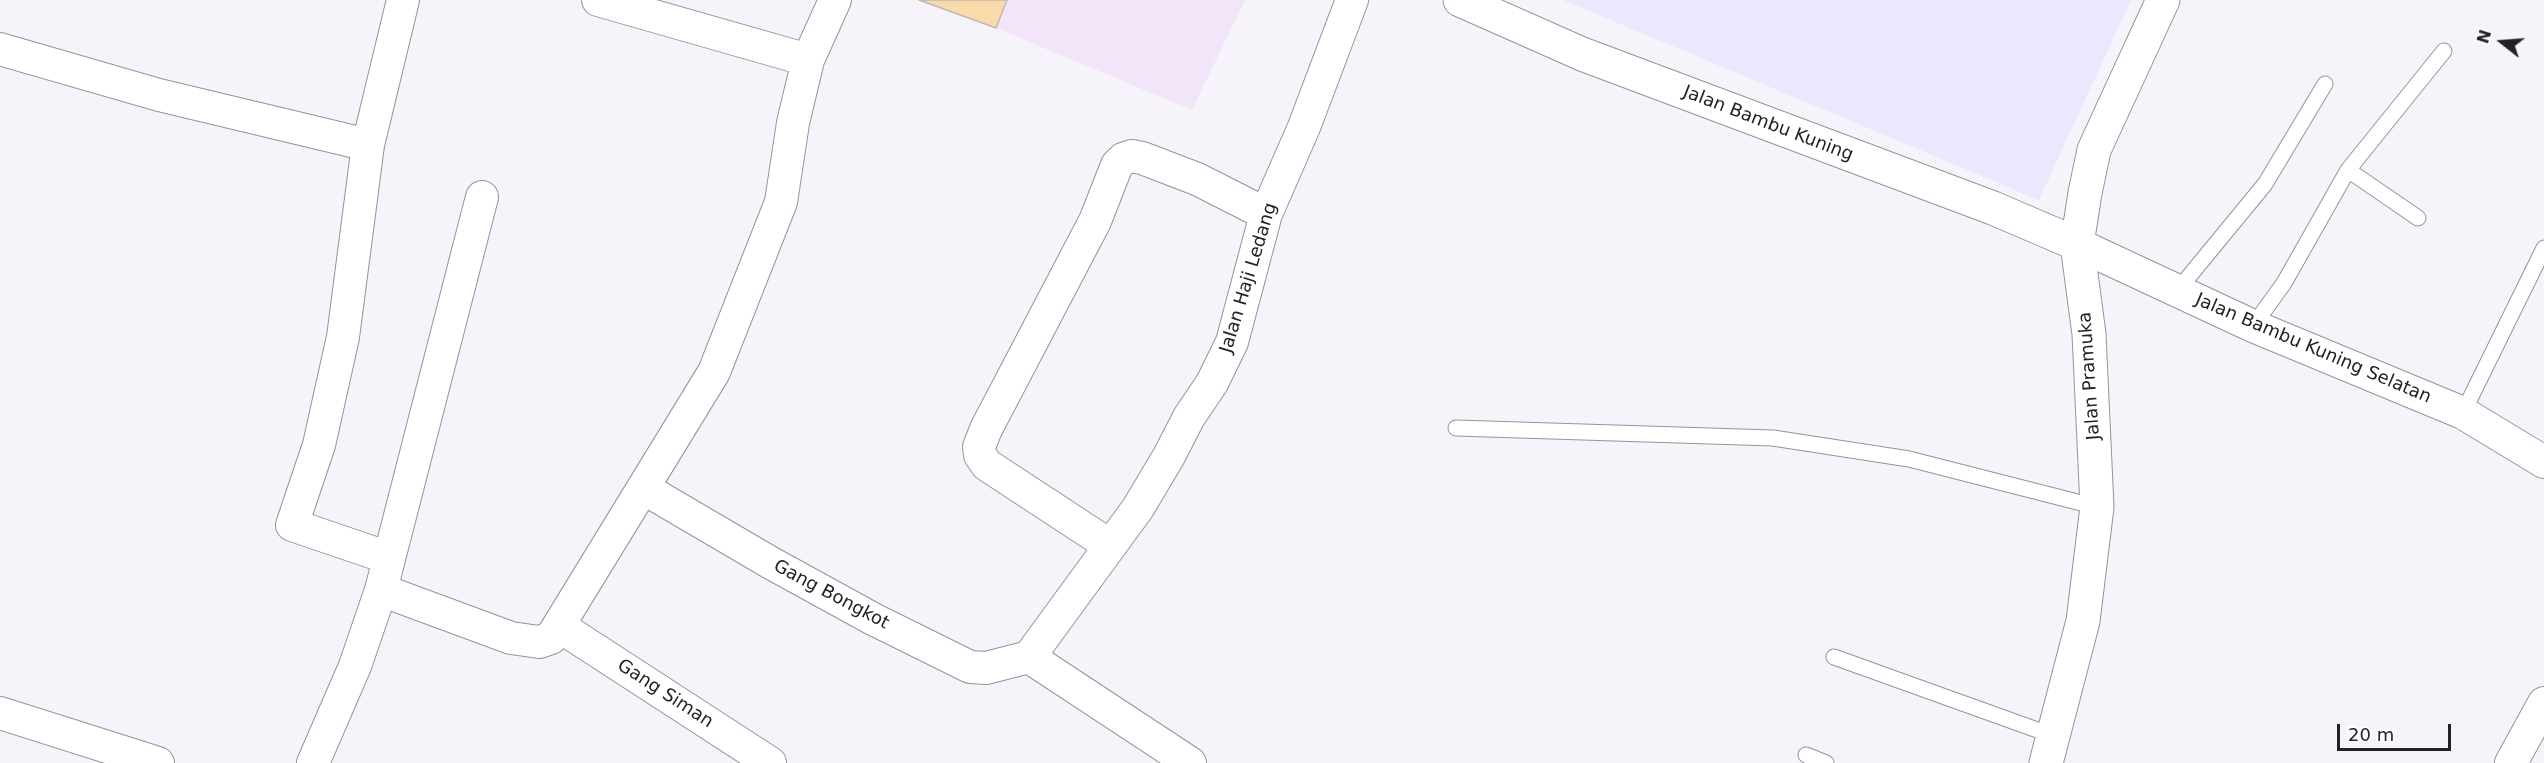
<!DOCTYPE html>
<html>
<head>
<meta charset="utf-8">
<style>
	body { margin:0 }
	#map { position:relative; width:2544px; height:763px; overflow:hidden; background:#f6f3fa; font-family:"DejaVu Sans",sans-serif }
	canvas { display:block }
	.north { position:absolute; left:2472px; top:12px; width:60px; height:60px; -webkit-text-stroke:4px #fff; paint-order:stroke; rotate:287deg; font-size:16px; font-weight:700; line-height:24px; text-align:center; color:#222124 }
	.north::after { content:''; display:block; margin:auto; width:21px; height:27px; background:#222124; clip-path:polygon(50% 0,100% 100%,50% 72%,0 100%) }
	.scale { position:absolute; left:2337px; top:724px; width:114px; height:27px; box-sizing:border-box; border:3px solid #222124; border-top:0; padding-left:8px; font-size:18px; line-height:21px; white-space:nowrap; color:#222124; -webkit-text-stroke:4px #fff; paint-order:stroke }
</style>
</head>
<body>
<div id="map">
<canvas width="2544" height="763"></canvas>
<div class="north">N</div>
<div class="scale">20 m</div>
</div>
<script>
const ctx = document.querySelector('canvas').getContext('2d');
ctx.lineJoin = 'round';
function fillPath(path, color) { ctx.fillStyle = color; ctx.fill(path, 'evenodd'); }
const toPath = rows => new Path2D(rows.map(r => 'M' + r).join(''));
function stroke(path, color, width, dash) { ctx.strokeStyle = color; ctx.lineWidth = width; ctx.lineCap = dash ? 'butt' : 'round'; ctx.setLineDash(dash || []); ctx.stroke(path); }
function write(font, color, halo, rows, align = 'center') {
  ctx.font = font + ' "DejaVu Sans",sans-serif'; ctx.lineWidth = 6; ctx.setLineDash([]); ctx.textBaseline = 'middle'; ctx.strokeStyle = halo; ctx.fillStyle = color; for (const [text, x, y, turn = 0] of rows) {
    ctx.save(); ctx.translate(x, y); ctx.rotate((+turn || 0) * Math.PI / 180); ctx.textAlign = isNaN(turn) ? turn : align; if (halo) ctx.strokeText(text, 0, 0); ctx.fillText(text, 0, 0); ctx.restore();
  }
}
fillPath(toPath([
	[1563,0,2131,0,2039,200]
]), '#ebe7fe');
fillPath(toPath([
	[1007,0,1245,0,1192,110,996,28]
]), '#f2e5f9');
const building = toPath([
	[919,0,1007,0,996,28,919,0]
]);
fillPath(building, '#f8daab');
stroke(building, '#bdb9b3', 1.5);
const lane = toPath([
	[2348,170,2418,218],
	[2177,291,2265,184,2325,84],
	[2253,326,2284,283,2348,170,2444,51],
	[2463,413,2544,248],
	[1456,428,1773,438,1909,459,2097,507],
	[1834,657,2054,736],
	[1806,755,1826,763]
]);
const street = toPath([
	[598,0,808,60],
	[0,49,159,95,368,145,343,337,319,445,292,525,389,558],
	[368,145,403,0],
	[2077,244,2253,326,2463,413,2544,462],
	[643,488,771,563,873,619,970,667,986,668,1029,657],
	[1109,545,987,465,980,455,979,447,986,429,1095,221,1117,165,1123,159,1132,156,1142,158,1197,179,1266,214],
	[381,590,511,638,539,642,551,638,714,372,781,202,793,123,808,60,835,0],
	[559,626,770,763],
	[1029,657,1138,508,1169,456,1189,417,1212,383,1232,342,1266,214,1304,127,1352,0],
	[1029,657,1190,763],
	[0,713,158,763],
	[313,763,355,666,381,590,482,197],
	[2511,763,2544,703]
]);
const secondary = toPath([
	[1460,0,1582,54,1993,208,2077,244],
	[2046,763,2083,621,2097,507,2089,334,2077,244,2085,193,2094,150,2163,0]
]);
stroke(lane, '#96939a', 17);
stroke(street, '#96939a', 34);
stroke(secondary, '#96939a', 35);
stroke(lane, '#fff', 15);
stroke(street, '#fff', 32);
stroke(secondary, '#fff', 33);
write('18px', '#222124', '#fff', [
	["Jalan Bambu Kuning",1768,124,21],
	["Jalan Haji Ledang",1249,278,-73],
	["Jalan Bambu Kuning Selatan",2313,349,23],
	["Jalan Pramuka",2090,376,-94],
	["Gang Bongkot",831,595,28],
	["Gang Siman",665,694,33]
]);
</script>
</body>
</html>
